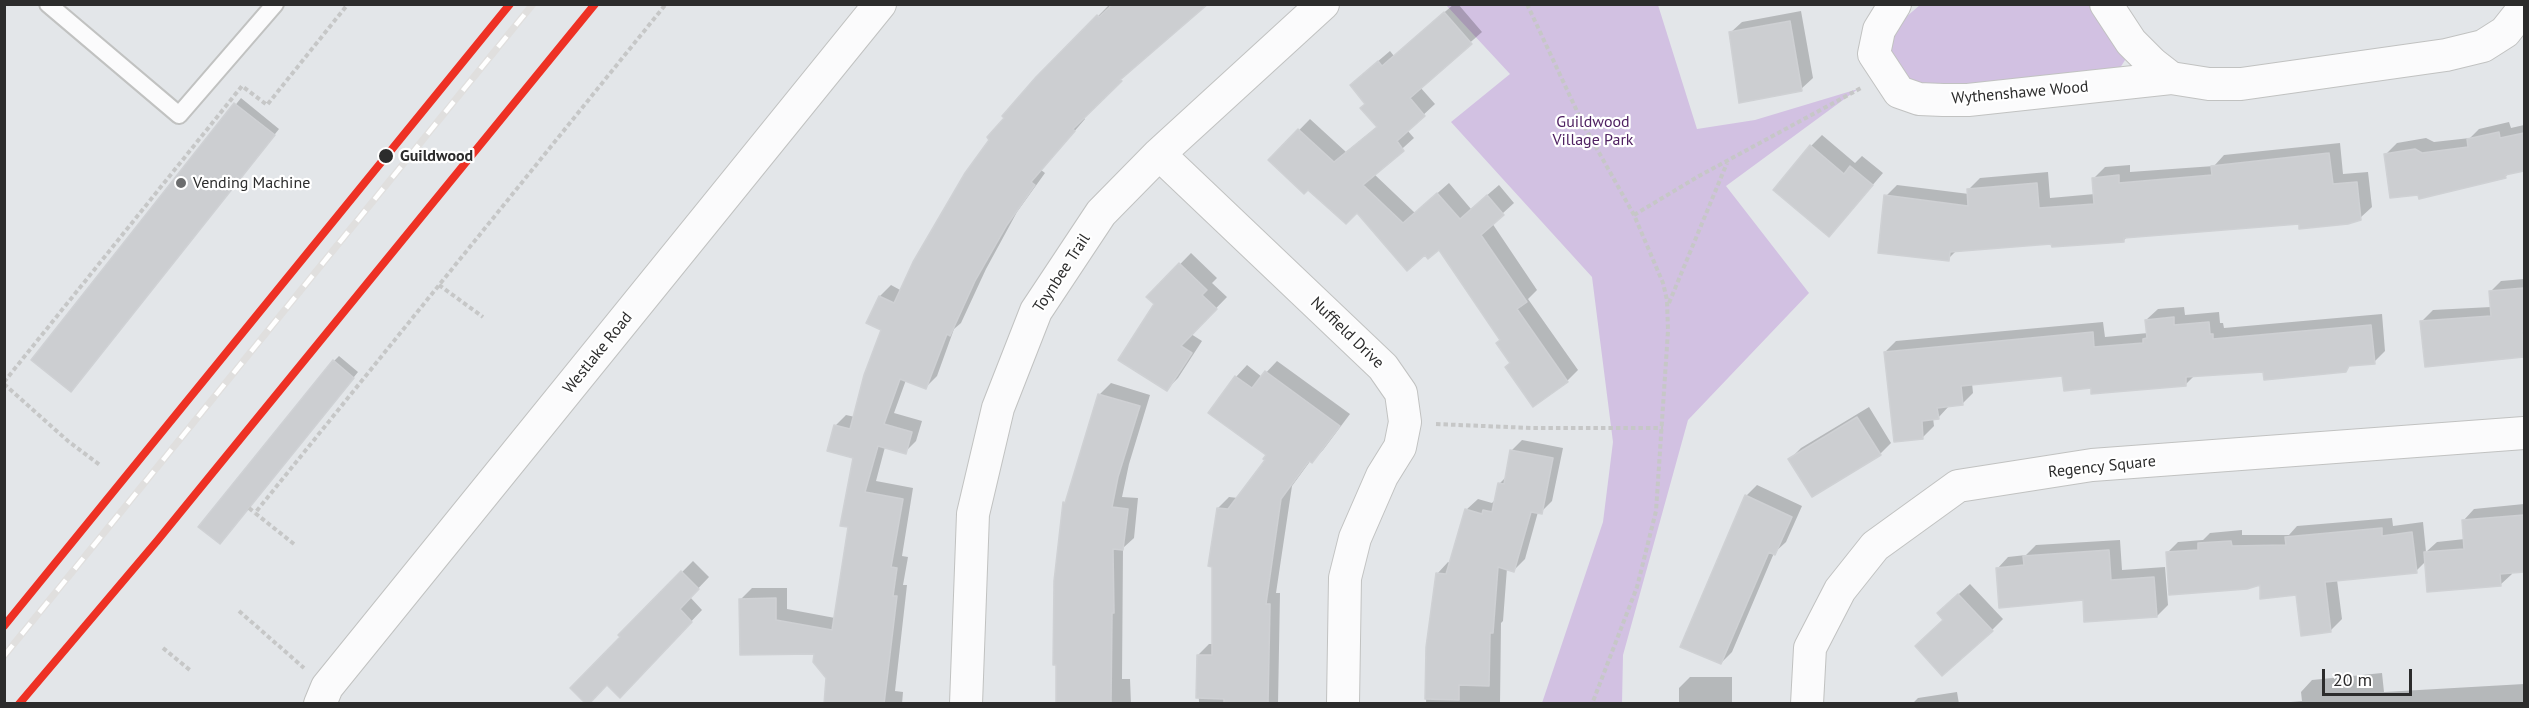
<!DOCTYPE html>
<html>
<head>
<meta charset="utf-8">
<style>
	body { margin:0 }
	#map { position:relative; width:2529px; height:708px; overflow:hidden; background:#e3e6e9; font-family:"PT Sans",sans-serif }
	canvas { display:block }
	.frame { position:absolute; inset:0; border:6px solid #2c2c2c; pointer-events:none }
	.scale { position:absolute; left:2322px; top:669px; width:90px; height:27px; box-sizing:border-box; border:3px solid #2c2c2c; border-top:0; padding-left:8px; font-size:18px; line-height:21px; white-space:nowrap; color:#2c2c2c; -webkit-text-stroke:4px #fff; paint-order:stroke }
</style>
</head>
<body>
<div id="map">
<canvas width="2529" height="708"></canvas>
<div class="frame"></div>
<div class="scale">20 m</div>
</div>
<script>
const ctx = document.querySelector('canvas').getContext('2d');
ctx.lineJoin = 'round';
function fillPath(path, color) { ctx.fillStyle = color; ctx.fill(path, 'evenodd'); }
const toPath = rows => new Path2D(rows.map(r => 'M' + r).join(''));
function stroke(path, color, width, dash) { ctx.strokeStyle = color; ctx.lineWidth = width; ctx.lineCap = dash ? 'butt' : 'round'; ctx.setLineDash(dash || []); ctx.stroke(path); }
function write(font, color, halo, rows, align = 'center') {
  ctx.font = font + ' "PT Sans",sans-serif'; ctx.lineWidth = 4.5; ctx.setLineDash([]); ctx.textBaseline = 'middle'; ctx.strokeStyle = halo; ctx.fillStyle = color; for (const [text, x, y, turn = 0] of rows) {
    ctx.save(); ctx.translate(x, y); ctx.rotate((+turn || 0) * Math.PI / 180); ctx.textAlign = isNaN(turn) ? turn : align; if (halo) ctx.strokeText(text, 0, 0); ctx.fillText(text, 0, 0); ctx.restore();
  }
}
fillPath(toPath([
	[2090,4,2098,20,2127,57,2118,71,1931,93,1904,76,1890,52,1892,29,1920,5],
	[1446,5,1658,5,1697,129,1755,120,1858,89,1726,186,1809,293,1688,420,1623,655,1622,703,1542,703,1603,522,1613,442,1592,277,1451,122,1510,74]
]), '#d2c1e2');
fillPath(toPath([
	[1454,4,1458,4,1482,32,1420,87,1435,104,1407,130,1414,138,1374,174,1415,213,1449,183,1471,209,1499,185,1514,203,1492,223,1537,290,1528,299,1578,370,1567,381,1511,362,1502,340,1439,247,1425,253,1357,211,1308,188,1270,160,1310,119,1346,152,1378,126,1367,104,1363,74,1390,51,1394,56],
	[1109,5,1131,69,1083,117,1085,119,1041,170,1045,173,1017,212,986,269,961,323,954,329,937,376,926,387,906,380,894,413,922,421,916,441,905,452,885,447,876,481,913,488,902,556,908,557,903,585,907,585,895,691,903,692,902,704,825,704,828,677,816,653,741,599,752,588,787,588,787,609,835,618,850,526,854,457,835,426,846,415,855,417,883,330,880,296,891,285,902,291,1037,78],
	[1801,11,1813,78,1801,89,1730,33,1742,22],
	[241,98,279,129,76,384,33,359],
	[2509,122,2511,128,2524,125,2524,169,2509,173,2505,177,2386,154,2397,143,2426,138,2434,142,2470,138,2479,129],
	[1822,135,1855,163,1862,156,1883,173,1840,223,1811,146],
	[2340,143,2343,174,2368,172,2372,207,2360,218,2128,236,2124,240,2053,242,1958,249,1948,259,1886,196,1897,185,1969,194,1969,189,1980,178,2048,172,2050,198,2095,194,2094,178,2105,167,2130,165,2130,172,2214,166,2224,155],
	[1191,253,1217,278,1212,283,1227,297,1191,334,1202,341,1178,378,1167,389,1155,304,1148,297],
	[2524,279,2524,356,2422,321,2433,310,2491,307,2490,292,2501,281],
	[2184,307,2185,315,2219,312,2220,323,2223,323,2224,328,2382,314,2385,351,2374,362,2351,364,2345,370,2264,370,2195,375,2186,384,2092,387,2064,374,1972,383,1973,393,1962,404,1949,406,1938,418,1933,418,1934,426,1923,437,1885,352,1896,341,2103,322,2105,337,2148,333,2146,320,2158,309],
	[339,356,358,372,225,537,334,361],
	[1277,361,1350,414,1323,450,1312,461,1311,460,1292,486,1276,593,1280,593,1278,704,1199,704,1198,655,1209,644,1213,644,1218,508,1229,497,1238,498,1267,460,1268,454,1236,377,1247,365,1262,377],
	[1111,383,1150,395,1129,464,1122,497,1138,498,1134,538,1123,548,1122,679,1130,679,1131,704,1058,704,1064,503,1067,500,1100,394],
	[1869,407,1891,443,1880,454,1790,459,1801,448],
	[1522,440,1563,448,1552,501,1541,512,1538,512,1525,559,1514,570,1507,568,1503,621,1501,623,1500,704,1426,704,1428,647,1437,574,1448,562,1451,563,1466,510,1478,499,1492,503,1496,499,1500,483,1506,477,1511,451],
	[1757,485,1802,506,1786,542,1774,553,1732,652,1721,663,1746,496],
	[2524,504,2524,570,2511,571,2512,574,2500,585,2426,561,2416,571,2337,580,2342,619,2330,631,2297,593,2167,553,2178,542,2203,540,2210,533,2242,530,2242,535,2289,535,2297,526,2392,518,2393,526,2423,522,2426,552,2437,542,2465,539,2463,521,2474,509],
	[2120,540,2122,570,2165,567,2168,605,2157,616,2084,599,1997,569,2008,557,2026,555,2036,545],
	[693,561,709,577,690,597,702,610,631,685,620,635],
	[1970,584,2003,619,1992,630,1945,619,1950,602],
	[2382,673,2384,692,2524,684,2524,704,2268,704,2302,701,2301,692,2312,680],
	[1690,677,1732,677,1732,704,1679,704,1679,688],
	[1957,692,1959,704,1912,704,1918,698]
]), '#0003');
const building = toPath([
	[1113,4,1208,4,1120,80,1122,81,1073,129,1075,131,1031,182,1035,185,1007,225,975,281,950,336,947,334,926,389,900,379,884,424,912,432,906,454,878,446,865,492,903,499,891,567,897,568,893,596,897,596,884,704,824,704,826,678,813,662,814,654,740,655,739,599,776,598,776,620,832,630,848,527,840,526,853,458,827,451,834,425,850,429,864,375,881,330,866,323,879,296,894,303,913,262,965,173,989,140,987,137,1004,118,1002,116,1036,77,1097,15,1099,17,1113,4],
	[1444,12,1472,44,1410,98,1425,116,1397,141,1404,151,1363,185,1403,223,1437,193,1460,219,1487,195,1504,215,1481,235,1527,302,1517,309,1568,382,1533,407,1505,367,1510,363,1496,343,1500,340,1439,250,1428,259,1425,255,1407,271,1357,213,1346,224,1308,190,1304,194,1268,160,1298,129,1334,162,1377,127,1360,108,1365,104,1350,85,1378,61,1382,66,1444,12],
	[1790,21,1802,91,1739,103,1729,32,1790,21],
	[234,103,275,135,71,392,31,360,234,103],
	[2499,132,2500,138,2524,133,2524,171,2505,175,2506,178,2419,199,2418,195,2390,198,2384,154,2415,149,2422,153,2468,147,2467,139,2499,132],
	[1810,145,1844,174,1850,166,1873,185,1829,237,1773,190,1810,145],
	[2329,153,2333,184,2357,182,2361,220,2348,224,2299,229,2299,224,2124,238,2124,242,2052,247,2051,244,1950,252,1949,261,1878,253,1884,195,1968,206,1967,189,2037,183,2039,208,2094,204,2092,178,2119,175,2119,183,2212,175,2211,166,2329,153],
	[1179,263,1207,290,1202,295,1217,309,1181,346,1192,353,1167,391,1118,360,1154,304,1146,297,1179,263],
	[2524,288,2524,331,2522,331,2524,357,2425,367,2420,321,2491,316,2489,291,2524,288],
	[2174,317,2174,325,2209,322,2210,334,2213,334,2213,339,2371,325,2375,364,2349,366,2346,372,2264,380,2263,372,2186,377,2186,386,2091,394,2091,388,2064,391,2062,376,1961,386,1963,405,1937,408,1939,419,1922,421,1923,439,1894,442,1884,352,2093,332,2094,347,2143,343,2143,339,2147,338,2145,320,2174,317],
	[333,360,354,378,220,544,198,527,333,360],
	[1265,371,1340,426,1312,463,1309,461,1281,499,1266,604,1270,604,1268,704,1224,704,1224,699,1196,698,1197,655,1212,655,1212,567,1208,566,1217,508,1228,509,1265,460,1263,459,1266,455,1208,413,1235,376,1252,388,1265,371],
	[1098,394,1140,406,1118,477,1112,507,1128,509,1123,550,1113,549,1114,613,1112,613,1111,704,1056,704,1056,665,1053,665,1054,581,1063,502,1065,503,1098,394],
	[1857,417,1881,455,1812,497,1788,459,1857,417],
	[1510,450,1553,458,1542,514,1531,512,1514,572,1498,567,1493,633,1490,633,1489,686,1459,685,1459,700,1425,699,1426,647,1436,573,1446,574,1465,509,1482,514,1483,510,1492,512,1498,483,1504,484,1510,450],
	[1745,495,1792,517,1775,555,1769,552,1721,664,1680,647,1745,495],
	[2524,515,2524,572,2500,574,2501,586,2427,592,2424,552,2464,549,2462,520,2524,515],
	[2382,528,2382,536,2412,532,2417,573,2325,582,2331,632,2301,636,2296,595,2260,599,2260,585,2247,589,2169,595,2166,552,2198,550,2198,543,2231,541,2232,546,2286,545,2285,537,2382,528],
	[2109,550,2111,580,2154,577,2157,617,2084,622,2083,600,1999,608,1996,568,2024,565,2023,556,2109,550],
	[681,571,699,589,680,609,692,622,620,698,607,685,589,704,586,704,570,688,620,637,618,635,681,571],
	[1958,594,1993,631,1942,676,1915,646,1943,620,1937,613,1958,594]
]);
fillPath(building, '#ccced1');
stroke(building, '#cfd1d4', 1.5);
const lane = toPath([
	[48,4,179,115,275,4]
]);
const street = toPath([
	[1895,4,1879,30,1874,54,1899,92,1919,99,1943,100,1968,100,2171,78,2209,84,2241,84,2446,55,2483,46,2505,32,2524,8],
	[2106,4,2131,42,2153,64,2171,78],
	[1159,154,1383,367,1401,393,1405,422,1400,447,1382,476,1355,538,1345,578,1343,704],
	[320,704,327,687,880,4],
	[966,704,973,514,998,408,1036,311,1101,213,1159,154,1323,4],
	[1807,704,1810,648,1840,590,1875,546,1958,486,2092,465,2524,433]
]);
stroke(lane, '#c1c2c1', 20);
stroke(street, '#c1c2c1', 34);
stroke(toPath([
	[1527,4,1583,124,1634,215,1663,283,1667,300,1668,331,1656,511,1637,587,1592,704],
	[1634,215,1699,176,1861,88],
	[439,285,483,317],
	[1669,303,1727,163],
	[4,382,242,86,267,105,348,4],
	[4,384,68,441,100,465],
	[1436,424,1531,428,1663,428],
	[249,508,255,513],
	[294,544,255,513,666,4],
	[239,611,304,668],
	[163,648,191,671]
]), '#c6c7c7', 4, [4.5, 3]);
stroke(lane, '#fbfbfc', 16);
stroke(street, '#fbfbfc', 32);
const rail = toPath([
	[4,656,533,4]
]);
stroke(rail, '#e0dfde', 7);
stroke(rail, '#fff', 4.5, [14]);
stroke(toPath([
	[4,626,510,4],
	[19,704,157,541,595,4]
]), '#ee3124', 8);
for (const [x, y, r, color] of [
	[386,156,8,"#2c2c2c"],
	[181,183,6,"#6c6d6e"]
]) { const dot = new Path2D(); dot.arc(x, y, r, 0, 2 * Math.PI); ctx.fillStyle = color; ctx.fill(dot); stroke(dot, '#fff', 2); }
write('16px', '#2c2c2c', '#fff', [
	["Wythenshawe Wood",2020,93,-5],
	["Toynbee Trail",1062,273,-57],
	["Nuffield Drive",1347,333,44],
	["Westlake Road",598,353,-51],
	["Regency Square",2102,467,-6]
]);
write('16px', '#502262', '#fff', [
	["Guildwood",1593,122],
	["Village Park",1593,140]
]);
write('bold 16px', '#2c2c2c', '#fff', [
	["Guildwood",400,156]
], 'left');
write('16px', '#2c2c2c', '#fff', [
	["Vending Machine",193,183]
], 'left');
</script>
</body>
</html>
